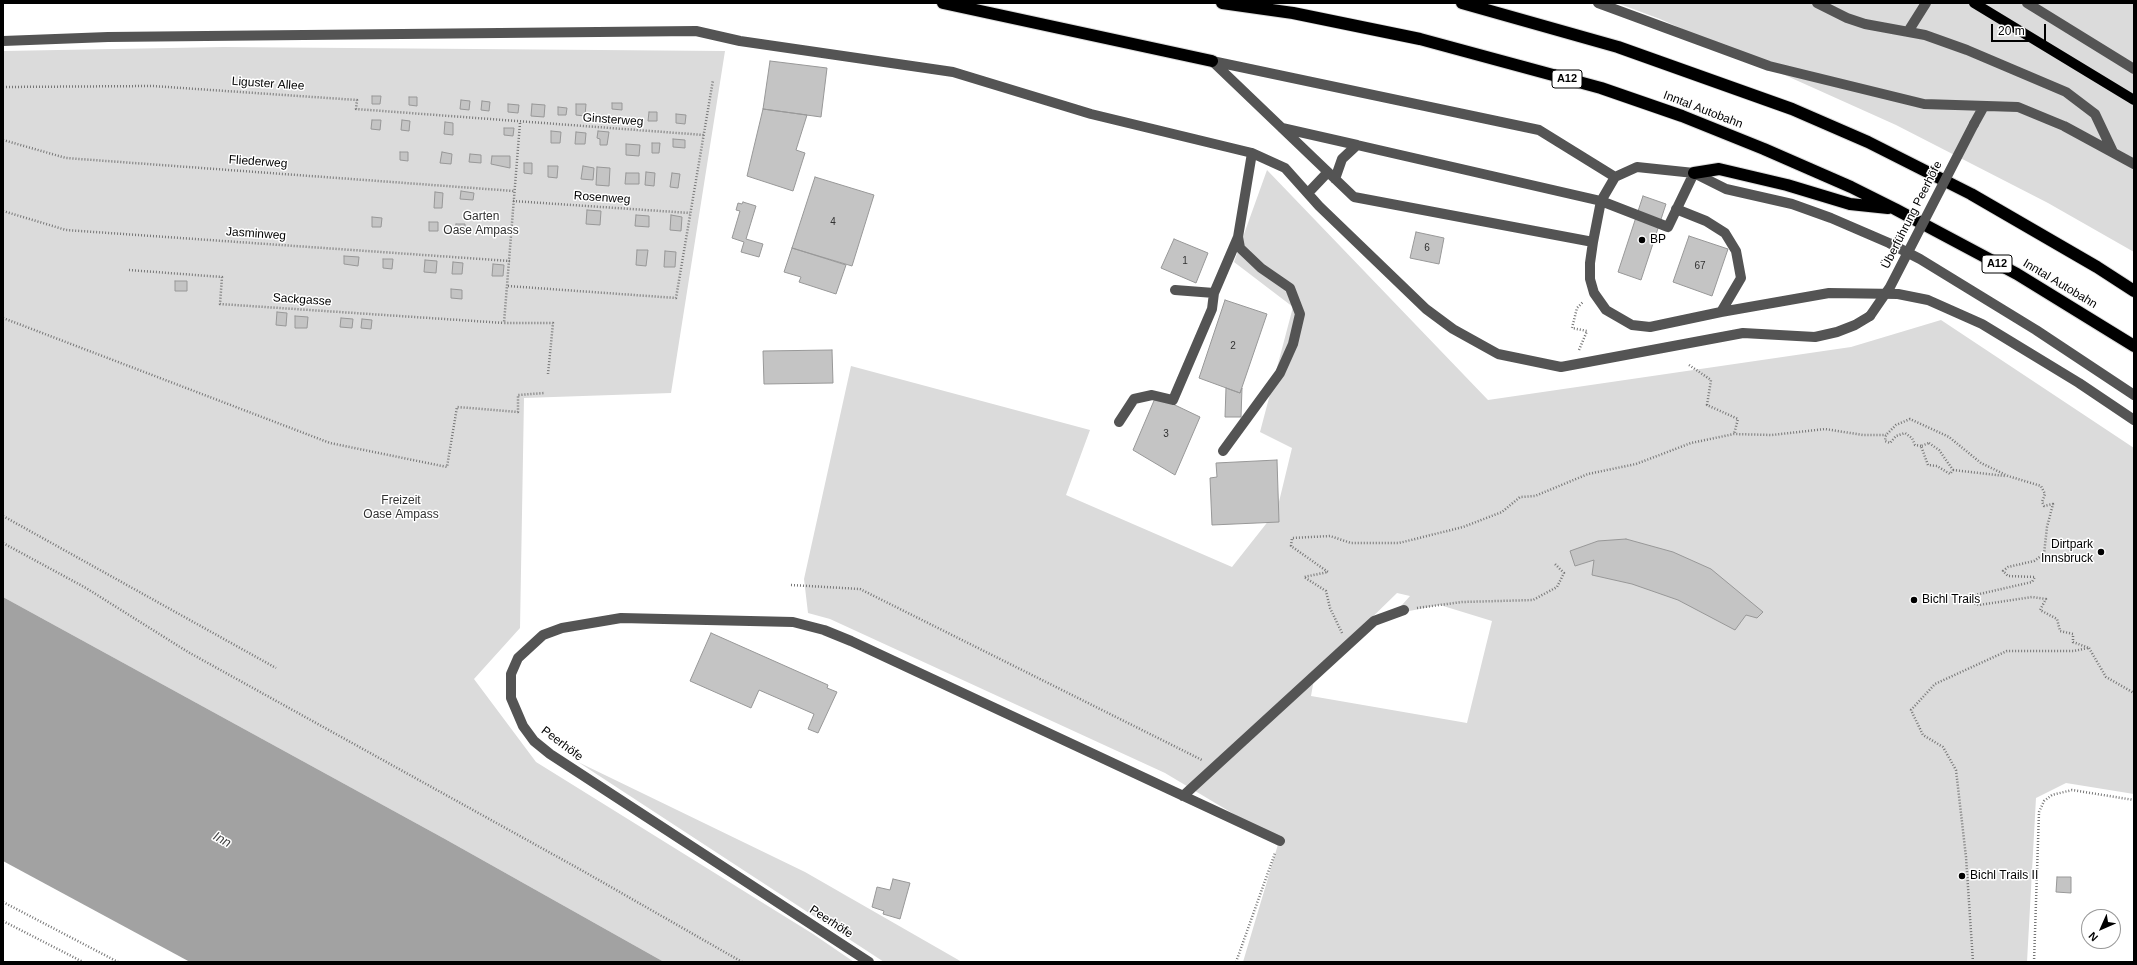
<!DOCTYPE html>
<html>
<head>
<meta charset="utf-8">
<style>
	body { margin:0 }
	#map { position:relative; width:2137px; height:965px; overflow:hidden; background:#fff; font-family:Arial,sans-serif }
	canvas { display:block }
	.frame { position:absolute; inset:0; border:4px solid #000; pointer-events:none }
	.north { position:absolute; left:2081px; top:909px; width:40px; height:40px; box-sizing:border-box; background:#fff; border:1px solid #999; border-radius:50%; rotate:225deg; font-size:11px; font-weight:700; line-height:16px; text-align:center; color:#000 }
	.north::after { content:''; display:block; margin:auto; width:14px; height:18px; background:#000; clip-path:polygon(50% 0,100% 100%,50% 72%,0 100%) }
	.scale { position:absolute; left:1991px; top:24px; width:55px; height:18px; box-sizing:border-box; border:2px solid #000; border-top:0; padding-left:5px; font-size:12px; line-height:14px; white-space:nowrap; color:#000; -webkit-text-stroke:3px #fff; paint-order:stroke }
</style>
</head>
<body>
<div id="map">
<canvas width="2137" height="965"></canvas>
<div class="frame"></div>
<div class="north">N</div>
<div class="scale">20 m</div>
</div>
<script>
const ctx = document.querySelector('canvas').getContext('2d');
ctx.lineJoin = 'round';
function fillPath(path, color) { ctx.fillStyle = color; ctx.fill(path, 'evenodd'); }
const toPath = rows => new Path2D(rows.map(r => 'M' + r).join(''));
function stroke(path, color, width, dash) { ctx.strokeStyle = color; ctx.lineWidth = width; ctx.lineCap = dash ? 'butt' : 'round'; ctx.setLineDash(dash || []); ctx.stroke(path); }
function write(font, color, halo, rows, align = 'center') {
  ctx.font = font + ' Arial,sans-serif'; ctx.lineWidth = 3; ctx.setLineDash([]); ctx.textBaseline = 'middle'; ctx.strokeStyle = halo; ctx.fillStyle = color; for (const [text, x, y, turn = 0] of rows) {
    ctx.save(); ctx.translate(x, y); ctx.rotate((+turn || 0) * Math.PI / 180); ctx.textAlign = isNaN(turn) ? turn : align; if (halo) ctx.strokeText(text, 0, 0); ctx.fillText(text, 0, 0); ctx.restore();
  }
}
fillPath(toPath([
	[1617,3,2134,3,2134,252,2048,203,1896,125,1660,19],
	[224,47,725,51,671,393,524,398,520,628,474,679,536,762,813,934,854,962,664,962,445,839,3,597,3,51],
	[1267,170,1488,400,1851,347,1941,320,2134,448,2134,794,2066,783,2036,798,2027,962,1243,962,1279,841,1165,773,830,619,808,613,804,579,851,366,1090,430,1066,495,1232,567,1277,510,1292,448,1260,432,1293,307,1234,262],
	[1397,593,1410,596,1394,614,1440,605,1492,621,1467,723,1311,696,1315,673],
	[578,762,805,872,962,962,884,962]
]), '#dbdbdb');
fillPath(toPath([
	[3,597,445,839,664,962,190,962,3,861]
]), '#a2a2a2');
const building = toPath([
	[770,61,827,68,821,117,763,109,770,61],
	[372,96,381,96,380,104,372,104,372,96],
	[409,97,417,97,417,106,409,105,409,97],
	[461,100,470,101,469,110,460,109,461,100],
	[482,101,490,102,489,111,481,110,482,101],
	[612,103,622,103,622,110,612,109,612,103],
	[508,104,519,105,518,113,508,112,508,104],
	[532,104,545,105,544,117,531,116,532,104],
	[576,104,586,104,585,116,576,115,576,104],
	[558,107,567,108,566,115,558,115,558,107],
	[763,109,807,115,796,150,805,153,793,191,747,176,763,109],
	[649,112,657,112,657,121,648,121,649,112],
	[676,114,686,115,685,124,676,123,676,114],
	[372,120,381,120,380,130,371,129,372,120],
	[402,120,410,121,409,131,401,130,402,120],
	[445,122,453,123,453,135,444,134,445,122],
	[504,128,514,128,513,136,504,135,504,128],
	[551,131,561,132,560,143,551,143,551,131],
	[598,131,609,132,607,145,600,145,600,139,597,138,598,131],
	[576,132,586,133,585,144,575,144,576,132],
	[673,139,685,140,685,148,673,147,673,139],
	[652,143,660,143,659,153,652,153,652,143],
	[626,144,640,145,639,156,626,155,626,144],
	[400,152,408,152,408,161,400,160,400,152],
	[442,152,452,154,451,164,440,163,442,152],
	[470,154,481,155,481,163,469,162,470,154],
	[492,156,510,156,510,168,491,164,492,156],
	[524,163,532,163,532,174,524,173,524,163],
	[548,166,558,166,557,178,548,177,548,166],
	[583,166,594,168,593,180,581,179,583,166],
	[597,167,610,168,609,186,596,185,597,167],
	[646,172,655,173,654,186,645,185,646,172],
	[626,173,639,173,639,184,625,184,626,173],
	[672,173,680,174,678,188,670,187,672,173],
	[815,177,874,195,852,266,792,248,815,177],
	[461,191,474,193,473,200,460,199,461,191],
	[435,192,443,193,442,208,434,208,435,192],
	[1643,196,1666,204,1641,280,1618,272,1643,196],
	[743,202,756,206,746,239,763,244,759,257,741,252,744,242,732,238,740,211,736,210,738,203,742,204,743,202],
	[587,210,601,211,600,225,586,224,587,210],
	[636,215,649,216,649,227,635,226,636,215],
	[671,215,682,217,681,231,670,230,671,215],
	[372,217,382,218,381,227,372,227,372,217],
	[429,222,438,222,438,231,429,231,429,222],
	[456,224,465,224,465,234,455,233,456,224],
	[1416,232,1444,238,1439,264,1410,258,1416,232],
	[1689,236,1728,249,1712,296,1673,282,1689,236],
	[1174,239,1208,253,1196,283,1161,268,1174,239],
	[792,248,846,265,836,294,799,282,801,277,784,272,792,248],
	[637,250,648,250,646,266,636,265,637,250],
	[665,251,676,252,675,267,664,267,665,251],
	[344,256,359,257,358,266,344,264,344,256],
	[383,259,393,259,392,269,383,268,383,259],
	[425,260,437,261,436,273,424,272,425,260],
	[453,262,463,263,462,274,452,274,453,262],
	[493,264,504,265,503,276,492,276,493,264],
	[175,281,187,281,187,291,175,291,175,281],
	[451,289,462,290,462,299,451,298,451,289],
	[1225,300,1267,314,1240,393,1199,378,1225,300],
	[277,312,287,313,286,326,276,325,277,312],
	[295,316,308,317,307,328,295,328,295,316],
	[341,318,353,319,352,328,340,327,341,318],
	[362,319,372,320,371,329,361,328,362,319],
	[832,350,833,383,764,384,763,351,832,350],
	[1226,388,1240,393,1242,388,1241,417,1225,417,1226,388],
	[1156,396,1200,417,1175,475,1133,450,1156,396],
	[1277,460,1279,522,1212,525,1210,478,1217,477,1216,463,1277,460],
	[1626,539,1673,552,1711,569,1763,612,1757,618,1746,615,1735,630,1678,600,1632,584,1592,575,1594,560,1575,566,1570,551,1598,541,1626,539],
	[711,633,828,685,827,688,837,692,818,733,808,729,814,714,759,690,751,708,690,681,711,633],
	[2057,877,2071,877,2071,893,2056,892,2057,877],
	[893,879,910,883,900,919,883,914,884,911,872,907,877,887,890,890,893,879]
]);
fillPath(building, '#c4c4c4');
stroke(building, '#989898', 1);
const major = toPath([
	[1974,3,2134,100]
]);
const highway = toPath([
	[943,3,1212,61],
	[1222,3,1293,13,1420,39,1601,88,1682,116,1764,149,1851,187,1895,209,2017,274,2134,346],
	[1462,3,1618,47,1792,109,1868,142,1971,194,2097,267,2134,291],
	[1694,173,1719,169,1787,185,1850,204,1888,208]
]);
stroke(major, '#dbdbdb', 12);
stroke(highway, '#dbdbdb', 14);
stroke(toPath([
	[3,87,153,86,357,100,356,109,704,135],
	[520,123,504,323,553,323,548,374],
	[3,140,66,158,514,191],
	[513,201,690,213],
	[3,211,66,230,510,261],
	[129,270,222,277,220,304,504,323],
	[508,286,676,298,713,80],
	[3,318,330,443,447,467,457,407,518,412,518,395,545,393],
	[1579,350,1587,331,1572,328,1577,308,1583,302],
	[1689,365,1711,380,1707,405,1738,419,1734,434],
	[1929,443,1939,450,1953,470,1950,474,1937,466,1928,465,1921,446,1929,443],
	[1921,446,1915,445,1912,438,1905,433,1896,436,1890,443,1885,441,1886,435,1896,425,1910,419,1949,437,1981,463,2008,476,2041,486,2045,494,2042,502,2044,506,2053,504,2047,527,2044,554,2034,561,2008,567,2003,571,2008,576,2035,577,2032,582,1975,595,1971,602,1979,605,2032,597,2046,599,2040,610,2057,619,2060,631,2073,634,2073,642,2089,648],
	[1953,470,2005,476],
	[3,516,276,668],
	[3,543,86,588,188,652,583,871,742,962],
	[791,585,860,589,1202,760],
	[1417,608,1462,602,1533,600,1557,587,1564,573,1554,563],
	[1342,633,1330,608,1326,591,1304,577,1328,572,1291,546,1292,538,1330,536,1351,543,1399,543,1463,527,1502,512,1520,497,1535,496,1588,474,1636,464,1691,443,1734,434,1772,435,1825,429,1863,435,1886,435],
	[2089,648,2106,677,2134,693],
	[3,902,118,962],
	[3,921,83,962],
	[1236,962,1275,853],
	[1973,962,1966,857,1956,770,1943,747,1923,735,1911,710,1935,684,2007,651,2074,651,2088,648],
	[2034,962,2039,812,2044,801,2052,795,2072,790,2134,800]
]), '#767676', 2.5, [1, 2]);
stroke(toPath([
	[1598,3,1769,66,1924,104,2018,107,2064,126,2134,164],
	[1817,3,1847,18,1865,24,1925,35,1967,50,2066,92,2095,114,2113,152],
	[2027,3,2134,69],
	[1909,30,1926,3],
	[3,41,108,37,696,31,740,41,953,72,1091,114,1252,153,1285,168,1319,206,1426,309,1453,329,1498,354,1561,367,1743,333,1815,337,1837,332,1855,325,1870,316],
	[1212,61,1354,197,1593,242,1601,201,1615,177,1637,167,1694,173,1726,189,1792,204,1831,218,1889,243,1920,259,2036,330,2134,395],
	[1212,61,1539,130,1615,177],
	[1974,124,1984,106],
	[1282,128,1357,145],
	[1335,179,1342,159,1357,145,1601,201,1668,227,1694,173],
	[1308,193,1328,172],
	[1676,209,1706,221,1725,233,1736,251,1741,278,1721,312],
	[1593,242,1590,263,1590,279,1594,293,1606,310,1632,325,1650,327,1721,312,1829,293,1898,294,1928,300,1982,324,2079,383,2134,420],
	[1175,290,1214,293],
	[1119,422,1134,399,1152,395,1173,400,1212,309,1214,293,1238,237],
	[1223,451,1280,373,1293,344,1300,314,1290,288,1261,268,1240,248,1238,237,1252,153],
	[1183,796,1374,621,1404,610],
	[869,962,550,754,534,741,523,726,511,698,511,674,518,658,543,635,562,628,621,618,793,622,824,630,851,641,1280,841]
]), '#545454', 10);
stroke(major, '#000', 10);
stroke(highway, '#000', 12);
stroke(toPath([
	[1870,316,1890,287,1974,124]
]), '#545454', 10);
for (const [x, y, r, color] of [
	[1642,240,4,"#000"],
	[2101,552,4,"#000"],
	[1914,600,4,"#000"],
	[1962,876,4,"#000"]
]) { const dot = new Path2D(); dot.arc(x, y, r, 0, 2 * Math.PI); ctx.fillStyle = color; ctx.fill(dot); stroke(dot, '#fff', 1.5); }
write('10px', '#313131', null, [
	["4",833,222],
	["6",1427,248],
	["1",1185,261],
	["67",1700,266],
	["2",1233,346],
	["3",1166,434]
]);
for (const [x, y, w] of [
	[1567,79,30],
	[1997,264,30]
]) { const box = new Path2D(); box.roundRect(x - w / 2, y - 9, w, 18, 3); ctx.fillStyle = '#fff'; ctx.fill(box); stroke(box, '#000', 1); }
write('bold 11px', '#000', null, [
	["A12",1567,79],
	["A12",1997,264]
]);
write('12px', '#000', '#fff', [
	["Liguster Allee",268,84,4],
	["Inntal Autobahn",1703,110,21],
	["Ginsterweg",613,120,4],
	["Fliederweg",258,162,4],
	["Rosenweg",602,198,4],
	["Überführung Peerhöfe",1912,215,-63],
	["Jasminweg",256,234,4],
	["Inntal Autobahn",2060,284,31],
	["Sackgasse",302,300,4],
	["Peerhöfe",562,744,37],
	["Peerhöfe",831,922,33]
]);
write('12px', '#323232', '#fff', [
	["Garten",481,217],
	["Oase Ampass",481,231],
	["Freizeit",401,501],
	["Oase Ampass",401,515]
]);
write('12px', '#000', '#fff', [
	["BP",1650,240],
	["Dirtpark",2093,545,"right"],
	["Innsbruck",2093,559,"right"],
	["Bichl Trails",1922,600],
	["Bichl Trails II",1970,876]
], 'left');
write('italic 13px', '#434343', '#fff', [
	["Inn",222,840,29]
]);
</script>
</body>
</html>
